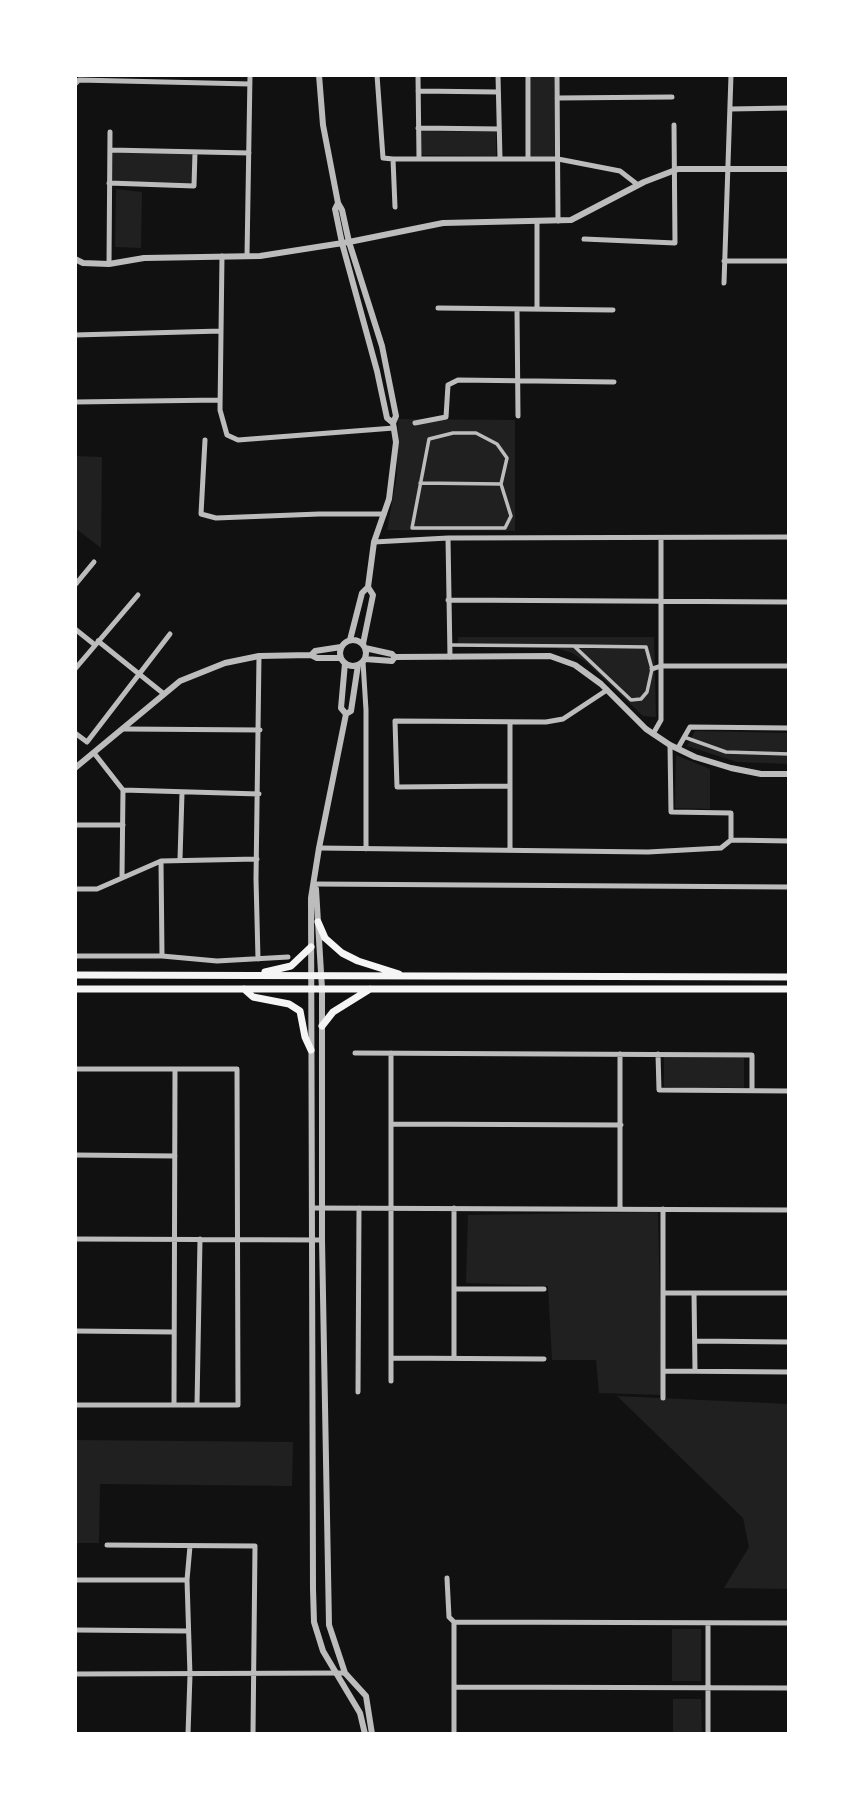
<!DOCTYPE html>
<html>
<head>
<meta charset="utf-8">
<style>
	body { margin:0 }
	#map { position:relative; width:864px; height:1809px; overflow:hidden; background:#111; font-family:"PT Sans Narrow",sans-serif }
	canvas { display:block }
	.frame { position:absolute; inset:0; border:77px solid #fff; pointer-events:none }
</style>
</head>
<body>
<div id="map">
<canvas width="864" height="1809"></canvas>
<div class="frame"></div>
</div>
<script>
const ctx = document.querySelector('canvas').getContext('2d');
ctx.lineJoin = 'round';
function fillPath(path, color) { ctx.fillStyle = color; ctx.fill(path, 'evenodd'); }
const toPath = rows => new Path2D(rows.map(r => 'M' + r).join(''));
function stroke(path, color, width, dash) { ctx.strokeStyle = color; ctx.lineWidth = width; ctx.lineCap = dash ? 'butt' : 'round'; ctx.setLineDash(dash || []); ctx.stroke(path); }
fillPath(toPath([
	[531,75,554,75,555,157,531,157],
	[421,131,496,132,496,156,421,155],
	[110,150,195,152,194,186,109,183],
	[116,189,142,192,141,248,115,247],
	[398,419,515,420,515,531,387,530,397,475],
	[75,456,102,457,101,548,75,528],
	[458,637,654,637,656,717,643,716,586,662,572,653,556,648,458,646],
	[695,731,789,733,789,764,737,762,687,746],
	[676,755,710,769,710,809,675,808],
	[664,1057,744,1058,744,1088,664,1087],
	[658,1212,662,1395,599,1393,596,1360,552,1360,548,1286,466,1283,468,1215],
	[617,1396,789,1404,789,1589,724,1588,749,1547,743,1518],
	[75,1440,293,1442,292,1486,100,1484,99,1543,75,1543],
	[672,1629,701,1629,701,1681,672,1681],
	[673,1699,701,1699,702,1734,673,1734]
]), '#202020');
stroke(toPath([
	[453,433,476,433,497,444,507,458,501,484,511,516,505,528,412,528,429,439,453,433],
	[420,483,501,484],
	[450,645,574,646,646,647,652,669,647,692,641,699,631,700,574,646],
	[684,737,726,752,789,754]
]), '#bcbcbc', 3.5);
stroke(toPath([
	[377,75,383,158,393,159,395,207],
	[418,75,419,158],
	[498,75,500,159],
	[528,75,528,159],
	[557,75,558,221],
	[75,84,79,80,250,84],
	[418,91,498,92],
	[557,98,672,97],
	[730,109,789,108],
	[418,128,499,129],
	[110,150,249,153],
	[393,159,558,159,620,171,638,185],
	[109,183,194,186,195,152],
	[584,239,675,243,674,125],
	[222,256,220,410,227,435,238,440,394,428],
	[247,256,250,75],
	[724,261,789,261],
	[109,264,110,132],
	[724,283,731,75],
	[438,308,613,310],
	[517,309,518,416],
	[537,309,537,222],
	[75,335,221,331],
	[75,402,220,400],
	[415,423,446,417,448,385,458,380,614,382],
	[205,440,201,514,216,518,319,514,384,514],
	[448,538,450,657],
	[374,542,448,538,789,537],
	[75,585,94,562],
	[448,600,789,602],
	[75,629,95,645],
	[98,641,164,694],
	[363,662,366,710,366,849],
	[75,669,138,595],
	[652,669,661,666,789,666],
	[124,729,260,730],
	[75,733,87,742,170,634],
	[653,734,661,720,661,538],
	[670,745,671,812,731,813,731,840,789,841],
	[678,748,690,727,789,728],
	[94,753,123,790,122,876],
	[510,786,397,787,395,721,546,722,563,719,607,690],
	[123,790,259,794],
	[75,825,123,825],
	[319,848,648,852,721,848,731,840],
	[510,850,510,722],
	[180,859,182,793],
	[161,861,162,956],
	[314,884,789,887],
	[75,889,97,889,161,861,257,859],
	[75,956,162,956,217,961,288,957],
	[258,959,256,879,259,656],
	[355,1053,752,1055,752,1090],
	[658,1054,659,1090,789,1091],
	[75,1069,237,1069,238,1405,75,1405],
	[391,1124,621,1125],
	[75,1155,175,1156],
	[312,1208,789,1210],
	[620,1209,620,1054],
	[663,1209,663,1398],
	[75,1239,322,1240],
	[454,1289,544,1289],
	[663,1293,789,1293],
	[694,1293,695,1371],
	[75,1331,174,1332],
	[695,1341,789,1342],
	[391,1358,544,1359],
	[454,1358,454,1208],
	[663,1371,789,1372],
	[391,1381,391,1053],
	[358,1392,359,1208],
	[174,1405,175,1069],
	[197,1405,200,1239],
	[107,1545,255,1546,253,1734],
	[447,1578,449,1617,454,1622,454,1734],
	[75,1580,187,1580],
	[454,1622,789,1623],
	[708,1623,708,1734],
	[75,1630,188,1631],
	[75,1674,345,1673],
	[454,1687,789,1688],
	[188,1734,190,1675,187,1580,190,1546]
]), '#bcbcbc', 5);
stroke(toPath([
	[319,75,323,125,338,203,342,210,349,242,382,346,396,416,393,423,396,442,389,499,374,542,368,587],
	[338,203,335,209,342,243,377,371,387,418,393,423],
	[75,259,83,263,109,264,144,258,260,256,349,242,443,223,571,220,644,182,678,169,789,169],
	'340 653a13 13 0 1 1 26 0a13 13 0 1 1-26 0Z',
	[350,640,362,593,368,587,373,595,363,644],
	[395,657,550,656,575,665,601,684,646,729,670,745,695,757,731,768,761,774,789,774],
	[341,658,317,658,311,655,315,651,341,647],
	[365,659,392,661,395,657,392,654,365,648],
	[345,663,341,708,346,714,351,711,358,665],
	[346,714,319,848,311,898,313,1589,314,1622,323,1651,360,1713,365,1734],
	[75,768,180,681,225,663,259,656,311,655],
	[316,889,322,989,322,1240,329,1625,345,1673,366,1696,372,1734]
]), '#bcbcbc', 6);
stroke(toPath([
	[318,922,325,938,342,953,358,961,399,974],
	[265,972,291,966,311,947],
	[75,975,789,977],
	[75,989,789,989],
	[244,989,253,997,289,1004,300,1011,305,1037,311,1050],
	[322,1026,333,1012,370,989]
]), '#f5f5f5', 7);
</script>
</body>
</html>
